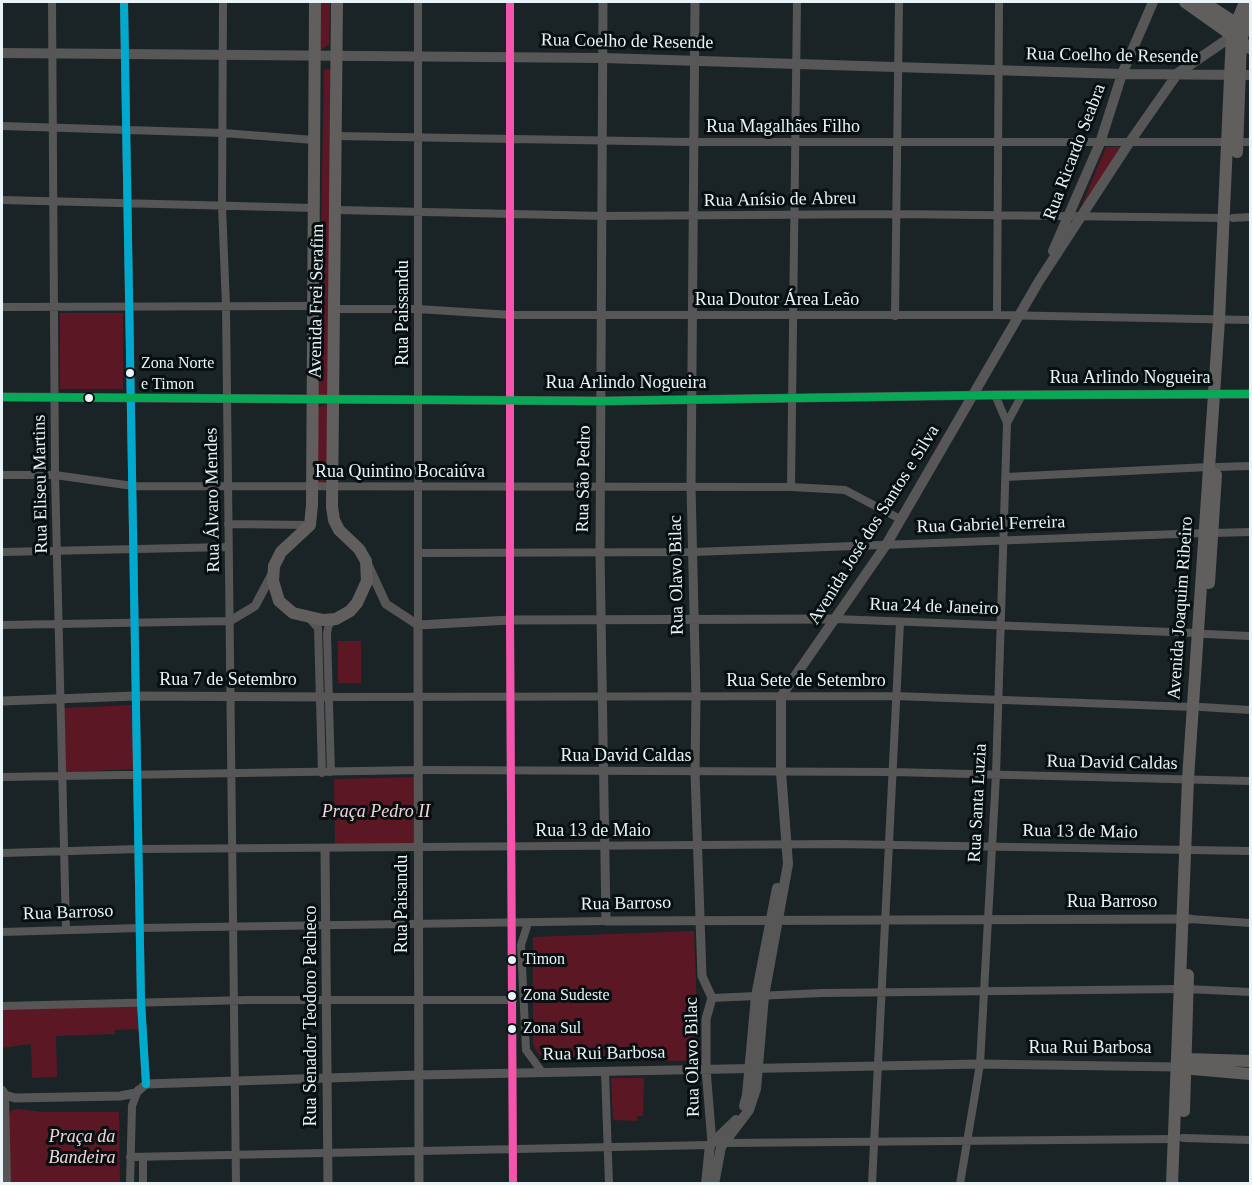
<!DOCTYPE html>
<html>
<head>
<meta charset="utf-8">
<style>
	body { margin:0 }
	#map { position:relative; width:1252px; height:1185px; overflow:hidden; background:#1a2426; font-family:"Times New Roman",serif }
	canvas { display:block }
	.frame { position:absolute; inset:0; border:3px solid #e8f4f7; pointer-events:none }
</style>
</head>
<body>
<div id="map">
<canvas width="1252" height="1185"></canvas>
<div class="frame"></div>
</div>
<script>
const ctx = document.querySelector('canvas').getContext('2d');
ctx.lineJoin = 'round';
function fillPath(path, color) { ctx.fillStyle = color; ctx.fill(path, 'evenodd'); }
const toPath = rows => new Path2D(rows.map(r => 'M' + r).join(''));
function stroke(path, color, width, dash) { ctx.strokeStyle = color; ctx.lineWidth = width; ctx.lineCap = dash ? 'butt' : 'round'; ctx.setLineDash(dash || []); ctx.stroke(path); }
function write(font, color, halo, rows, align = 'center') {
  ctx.font = font + ' "Times New Roman",serif'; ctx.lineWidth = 6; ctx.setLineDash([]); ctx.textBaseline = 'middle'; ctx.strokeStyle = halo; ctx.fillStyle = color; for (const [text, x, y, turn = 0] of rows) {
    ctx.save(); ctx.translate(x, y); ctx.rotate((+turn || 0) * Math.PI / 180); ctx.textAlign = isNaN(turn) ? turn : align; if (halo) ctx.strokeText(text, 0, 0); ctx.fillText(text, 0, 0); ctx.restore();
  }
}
fillPath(toPath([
	[320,2,330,2,329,45,320,50],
	[324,69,332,70,328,396,318,395],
	[1106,147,1124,147,1079,212],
	[60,313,123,313,123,389,60,389],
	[326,404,329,405,329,478,321,484,318,483,318,408],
	[338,641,361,641,361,683,338,683],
	[132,705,134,769,66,772,64,708],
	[417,777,417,846,335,848,334,779],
	[694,931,699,1061,544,1060,538,1053,533,1045,533,937],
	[139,1003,142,1029,115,1030,115,1034,56,1036,57,1077,32,1078,31,1044,2,1048,2,1008],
	[611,1078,644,1078,643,1116,637,1116,637,1121,613,1120],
	[16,1109,43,1112,119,1112,120,1183,10,1183,9,1116,11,1111]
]), '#5b1824');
stroke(toPath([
	[52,2,55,475,66,930],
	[124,2,141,1002,146,1084],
	[223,2,222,206,226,306,236,1184],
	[418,2,418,625],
	[510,2,510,620,513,1184],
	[2,126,223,133,314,140],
	[336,136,692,142,1229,142],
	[1238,142,1250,142],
	[2,200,314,208],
	[336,210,603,216,895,214,1225,218],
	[1233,218,1250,217],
	[2,307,313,306],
	[334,309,418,309,511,315,997,315,1250,320],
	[997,315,999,2],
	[895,316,899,2],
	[1007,423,1022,395],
	[1217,467,1250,466],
	[2,475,55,475,133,486,791,487,845,490,900,519],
	[1006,477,1208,467],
	[791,487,797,2],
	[228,524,310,525],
	[1212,533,1250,532],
	[2,552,228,547],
	[419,553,693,552,1204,533],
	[310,619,318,628,322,773],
	[835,619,1197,633],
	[2,625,230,621],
	[1205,634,1250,636],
	[329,697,895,696,1193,707],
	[1201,707,1250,710],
	[331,772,327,633,329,624,336,619],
	[2,777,419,770,892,772,1250,781],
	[2,853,139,849,838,844,1250,851],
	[1190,919,1250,923],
	[528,923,521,945,526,1050,542,1072],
	[2,932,140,928,606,921],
	[1187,989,1250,992],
	[712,998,822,993,1179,989],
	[2,1006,249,1000,513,1000],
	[605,1072,609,1184],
	[5,1095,7,1184],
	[1183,1138,1250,1140],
	[724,1143,1175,1139],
	[130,1157,710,1145],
	[130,1184,132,1106,138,1090],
	[143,1184,143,1157],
	[872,1184,900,623],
	[960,1184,980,1064,996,775,1007,423,995,395]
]), '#575656', 8);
stroke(toPath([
	[603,2,600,553,606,921,1190,919],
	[695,2,691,487,696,696,695,772,702,976,712,998,706,1019,706,1069,712,1143],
	[2,397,602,401,995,395,1250,394],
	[368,565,386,604,418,625,510,620,835,619],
	[230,621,255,606,272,574],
	[418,625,419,1184],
	[2,701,135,696,329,697],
	[325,849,328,1184],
	[2,1090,5,1095,15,1098,120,1096,136,1093,146,1084,419,1075,980,1064,1177,1067]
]), '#575656', 9);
stroke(toPath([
	[2,53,603,58,1122,74,1250,75],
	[1053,251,1100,143,1122,74,1153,2],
	[744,1106,747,1095,756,996,777,888],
	[706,1184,710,1145,736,1120],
	[714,1184,721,1147,749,1110,756,1089,764,996,788,864,781,772,781,698,784,692,886,545,1039,281,1129,143,1178,73,1238,32]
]), '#585757', 10);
stroke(toPath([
	[315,2,312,505,310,525,281,552,274,566,273,581,279,601,293,613,323,620,336,619,350,611,357,603,367,581,366,561,359,549,339,530,334,520,332,507,337,2],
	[1185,2,1250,48],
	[1203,2,1242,27],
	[1237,152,1241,40,1250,14],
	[1209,583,1216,475],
	[1187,1059,1250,1061],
	[1181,1068,1250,1074],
	[1184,1111,1188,975],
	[1172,1184,1188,779,1219,320,1232,34,1245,2]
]), '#615e5e', 12);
stroke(toPath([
	[510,2,510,620,513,1184]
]), '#f653ac', 8);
stroke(toPath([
	[124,2,141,1002,146,1084]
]), '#00a9ce', 8);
stroke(toPath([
	[2,397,602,401,995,395,1250,394]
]), '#06aa56', 8);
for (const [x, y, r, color] of [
	[130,373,5,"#e8f4f7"],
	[89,398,5,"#e8f4f7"],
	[512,960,5,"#e8f4f7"],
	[512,996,5,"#e8f4f7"],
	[512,1029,5,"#e8f4f7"]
]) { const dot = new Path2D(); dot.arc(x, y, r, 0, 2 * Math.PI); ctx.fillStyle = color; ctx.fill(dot); stroke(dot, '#070f11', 2); }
write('16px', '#e8f4f7', '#070f11', [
	["Zona Norte",141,364],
	["e Timon",141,385],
	["Timon",523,960],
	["Zona Sudeste",523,996],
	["Zona Sul",523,1029]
], 'left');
write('18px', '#e8f4f7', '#070f11', [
	["Rua Coelho de Resende",627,42,1],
	["Rua Coelho de Resende",1112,56,1],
	["Rua Magalhães Filho",783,127],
	["Rua Ricardo Seabra",1075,152,-69],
	["Rua Anísio de Abreu",780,200,-1],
	["Rua Doutor Área Leão",777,300],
	["Avenida Frei Serafim",317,301,-89],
	["Rua Paissandu",403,313,-90],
	["Rua Arlindo Nogueira",1130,378],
	["Rua Arlindo Nogueira",626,383],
	["Rua Quintino Bocaiúva",400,472],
	["Rua São Pedro",584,479,-89],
	["Rua Eliseu Martins",41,484,-91],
	["Rua Álvaro Mendes",213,500,-91],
	["Avenida José dos Santos e Silva",874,525,-58],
	["Rua Gabriel Ferreira",991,525,-2],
	["Rua Olavo Bilac",677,575,-91],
	["Rua 24 de Janeiro",934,607,2],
	["Avenida Joaquim Ribeiro",1181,608,-86],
	["Rua 7 de Setembro",228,680],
	["Rua Sete de Setembro",806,681],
	["Rua David Caldas",626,756],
	["Rua David Caldas",1112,763,1],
	["Rua Santa Luzia",978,803,-87],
	["Rua 13 de Maio",593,831],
	["Rua 13 de Maio",1080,832,1],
	["Rua Barroso",1112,902],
	["Rua Paisandu",402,904,-90],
	["Rua Barroso",626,904,-1],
	["Rua Barroso",68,913,-2],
	["Rua Senador Teodoro Pacheco",311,1016,-90],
	["Rua Rui Barbosa",1090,1048],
	["Rua Rui Barbosa",604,1054,-1],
	["Rua Olavo Bilac",693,1057,-91]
]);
write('italic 18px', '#f0d5d6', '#070f11', [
	["Praça Pedro II",376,812],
	["Praça da",82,1137],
	["Bandeira",82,1158]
]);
</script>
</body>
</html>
